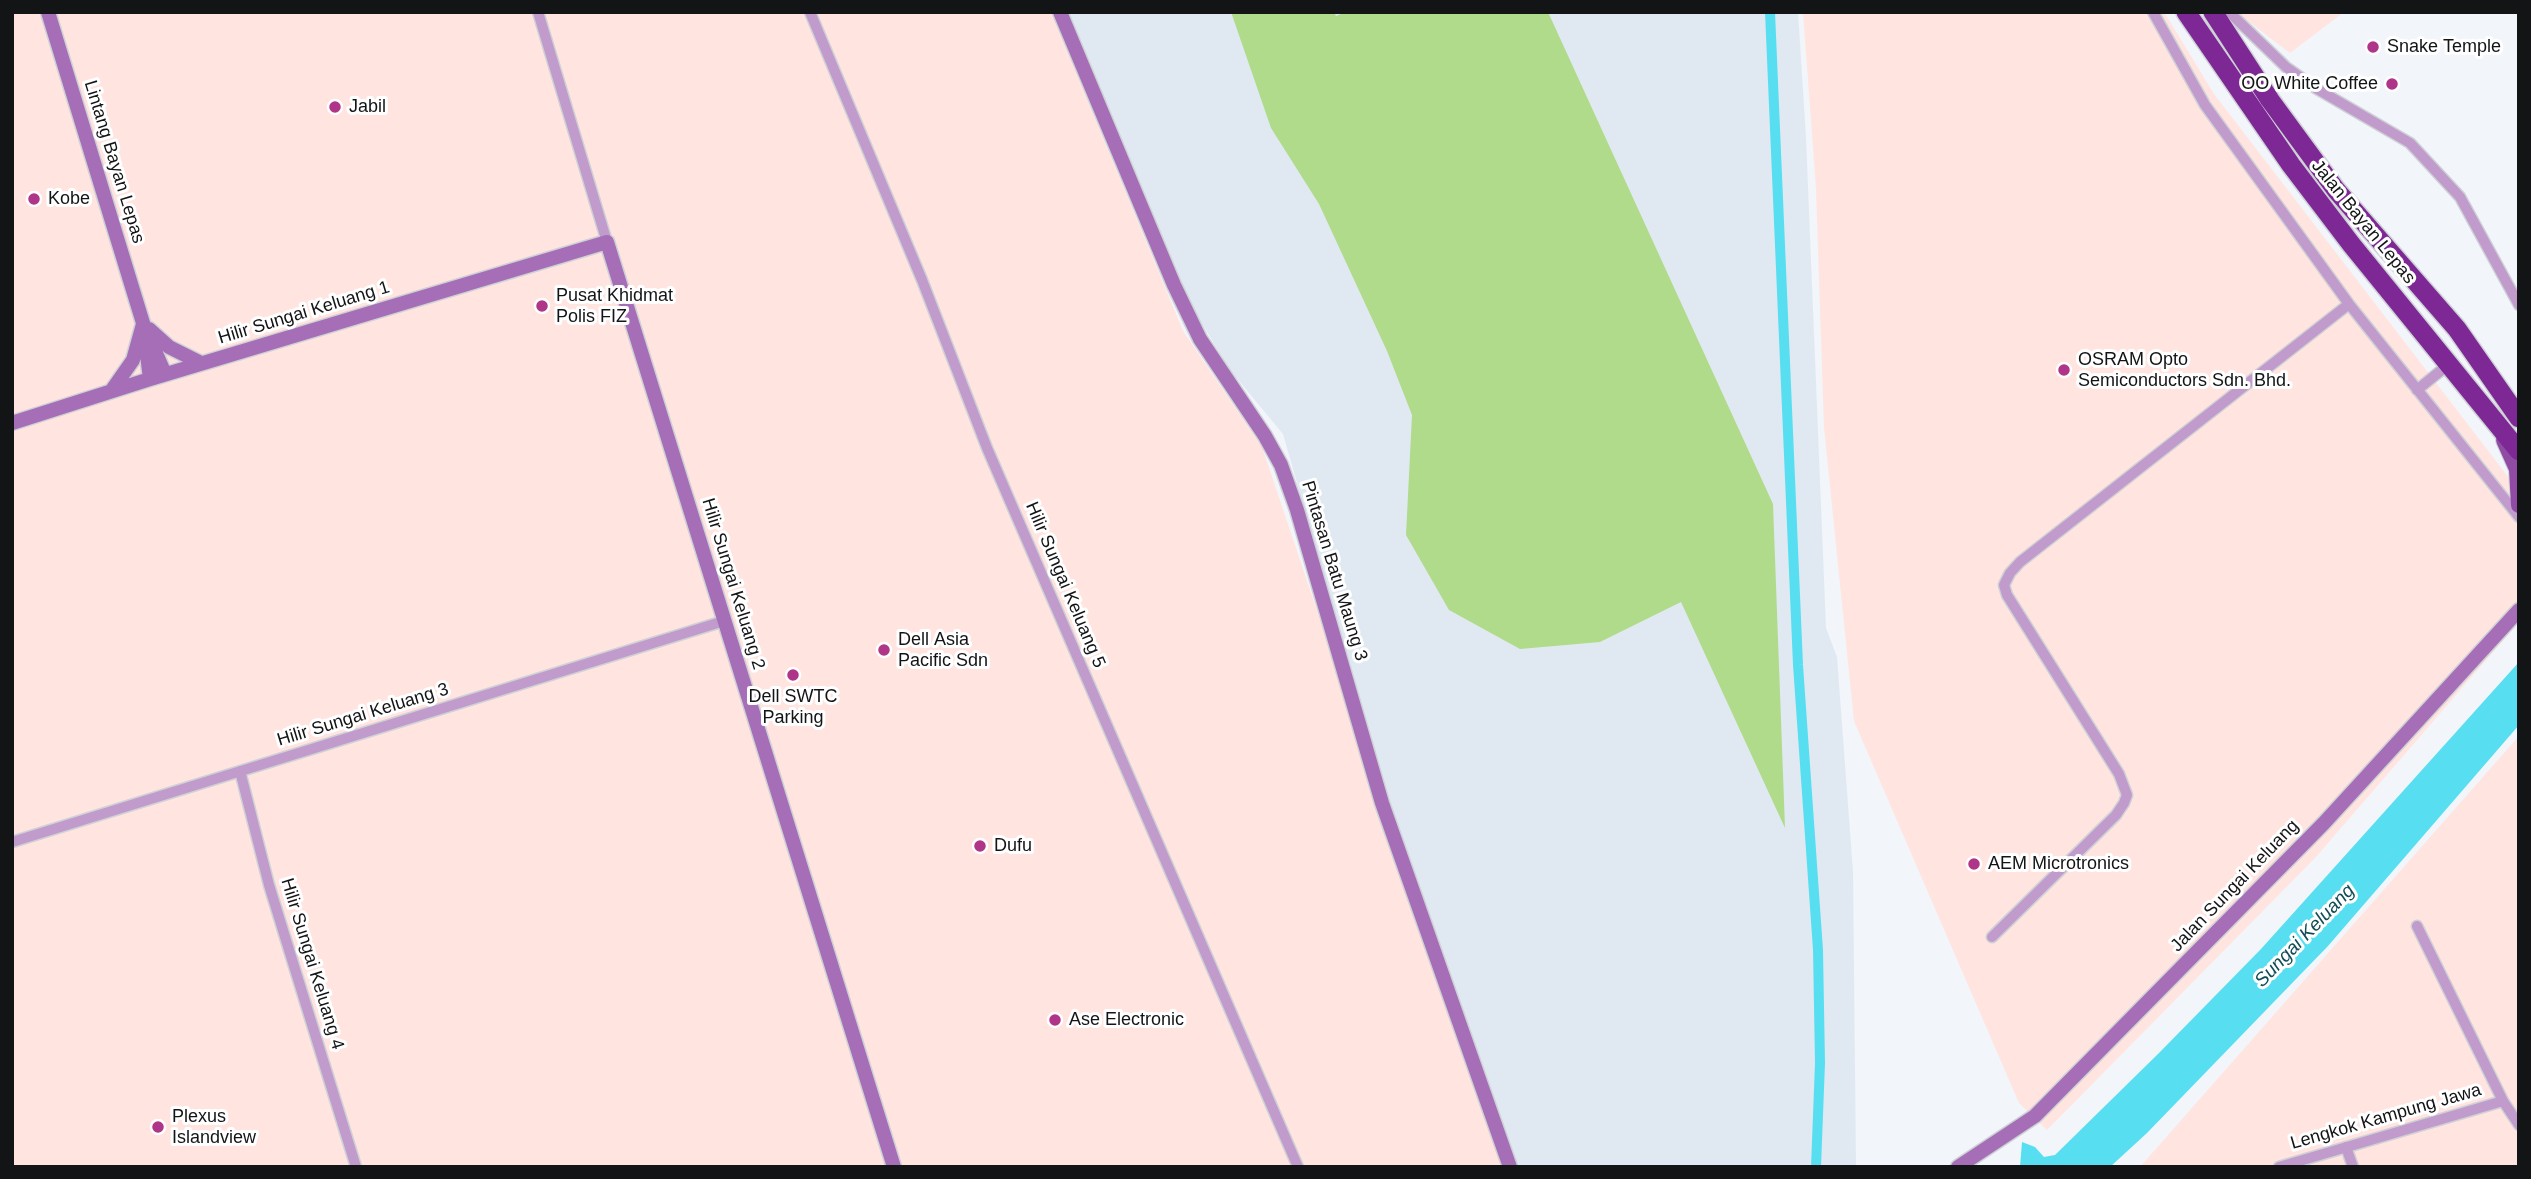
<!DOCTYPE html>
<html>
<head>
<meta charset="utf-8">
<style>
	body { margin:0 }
	#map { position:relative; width:2531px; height:1179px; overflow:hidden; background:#f2f5fa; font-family:Arial,sans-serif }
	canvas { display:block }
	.frame { position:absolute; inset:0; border:14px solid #131416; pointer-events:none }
</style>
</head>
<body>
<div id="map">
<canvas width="2531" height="1179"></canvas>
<div class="frame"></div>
</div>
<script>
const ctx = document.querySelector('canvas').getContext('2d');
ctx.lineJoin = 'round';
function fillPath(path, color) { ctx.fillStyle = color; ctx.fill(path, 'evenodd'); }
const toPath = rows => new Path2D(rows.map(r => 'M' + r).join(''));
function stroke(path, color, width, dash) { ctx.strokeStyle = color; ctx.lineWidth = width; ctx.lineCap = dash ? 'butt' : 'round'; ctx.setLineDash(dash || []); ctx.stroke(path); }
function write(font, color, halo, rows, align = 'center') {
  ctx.font = font + ' Arial,sans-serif'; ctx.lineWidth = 6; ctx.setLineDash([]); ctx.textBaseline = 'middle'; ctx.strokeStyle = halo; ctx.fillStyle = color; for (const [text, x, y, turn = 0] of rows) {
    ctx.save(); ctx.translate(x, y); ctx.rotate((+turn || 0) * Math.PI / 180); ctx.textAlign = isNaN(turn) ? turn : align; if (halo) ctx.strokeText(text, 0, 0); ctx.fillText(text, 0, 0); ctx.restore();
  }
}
fillPath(toPath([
	[1068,12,1798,12,1806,138,1826,628,1837,657,1853,872,1856,1167,1518,1167,1511,1154,1388,798,1283,434,1229,369,1197,315,1154,226]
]), '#e0e9f2');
fillPath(toPath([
	[12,12,1051,12,1183,331,1262,447,1504,1167,12,1167],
	[1803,12,2164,12,2214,94,2519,491,2519,622,2315,858,2047,1130,2019,1103,1854,721,1824,427,1816,188],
	[2236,12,2344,12,2290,53],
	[2519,736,2519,1167,2140,1167]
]), '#ffe4df');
fillPath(toPath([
	[1231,12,1334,12,1336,16,1346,12,1548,12,1773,504,1785,828,1681,602,1600,642,1520,649,1449,610,1406,535,1412,415,1387,351,1319,204,1271,128]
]), '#b0db8a');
fillPath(toPath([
	[2519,662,2519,725,2328,946,2147,1133,2110,1167,2020,1167,2022,1142,2035,1147,2044,1157,2055,1155,2159,1053,2261,949]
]), '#57dff1');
stroke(toPath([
	[1770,12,1798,665,1818,950,1820,1063,1816,1167]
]), '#57dff1', 10);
const street = toPath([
	[538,12,607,242],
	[810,12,922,280,987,448,1298,1167],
	[2153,12,2205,105,2349,304,2519,517],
	[2229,12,2286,67,2317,89,2410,143,2460,197,2519,305],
	[2417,390,2449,364],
	[240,771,269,885,356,1167],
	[12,842,724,621],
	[2417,926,2503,1101,2519,1125],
	[1992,937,2116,815,2124,803,2127,795,2119,774,2007,595,2004,585,2010,573,2020,562,2349,304],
	[2346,1147,2353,1167],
	[2279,1167,2503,1101]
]);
const secondary = toPath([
	[48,12,143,323,165,374],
	[1060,12,1174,285,1200,339,1265,436,1281,465,1297,510,1382,803,1510,1167],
	[149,329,169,347,201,363],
	[145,338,150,379],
	[112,390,133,360,143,324],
	[12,423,150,379,607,242,894,1167],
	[1958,1167,2035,1116,2324,823,2519,610]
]);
const primary = toPath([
	[2504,440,2517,469,2519,505]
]);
const highway = toPath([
	[2186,12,2291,165,2351,244,2519,451],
	[2213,12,2270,100,2336,190,2457,329,2519,418]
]);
stroke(street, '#ced1d6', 13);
stroke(secondary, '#ced1d6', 17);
stroke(primary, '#ced1d6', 18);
stroke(highway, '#ced1d6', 22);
stroke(street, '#c09bcc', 10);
stroke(secondary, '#a56eb6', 14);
stroke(primary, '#904ba5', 16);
stroke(highway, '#7e2896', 19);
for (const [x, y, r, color] of [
	[2373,47,7,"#ae3588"],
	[2392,84,7,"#ae3588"],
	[335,107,7,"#ae3588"],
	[34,199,7,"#ae3588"],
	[542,306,7,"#ae3588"],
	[2064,370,7,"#ae3588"],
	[884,650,7,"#ae3588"],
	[793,675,7,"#ae3588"],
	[980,846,7,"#ae3588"],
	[1974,864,7,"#ae3588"],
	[1055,1020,7,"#ae3588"],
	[158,1127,7,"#ae3588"]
]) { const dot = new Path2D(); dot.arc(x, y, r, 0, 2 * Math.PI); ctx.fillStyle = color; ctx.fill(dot); stroke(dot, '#fff', 2.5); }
write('18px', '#131416', '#fff', [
	["Snake Temple",2387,47],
	["OO White Coffee",2378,84,"right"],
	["Jabil",349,107],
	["Kobe",48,199],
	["Pusat Khidmat",556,296],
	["Polis FIZ",556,317],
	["OSRAM Opto",2078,360],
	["Semiconductors Sdn. Bhd.",2078,381],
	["Dell Asia",898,640],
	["Pacific Sdn",898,661],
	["Dell SWTC",793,697,"center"],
	["Parking",793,718,"center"],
	["Dufu",994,846],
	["AEM Microtronics",1988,864],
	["Ase Electronic",1069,1020],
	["Plexus",172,1117],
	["Islandview",172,1138]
], 'left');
write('18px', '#131416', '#fff', [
	["Lintang Bayan Lepas",114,162,73],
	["Jalan Bayan Lepas",2363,222,51],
	["Hilir Sungai Keluang 1",304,313,-17],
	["Pintasan Batu Maung 3",1334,571,73],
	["Hilir Sungai Keluang 2",733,584,73],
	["Hilir Sungai Keluang 5",1065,585,67],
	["Hilir Sungai Keluang 3",363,715,-17],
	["Jalan Sungai Keluang",2235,886,-46],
	["Hilir Sungai Keluang 4",312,964,73],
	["Lengkok Kampung Jawa",2386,1117,-16]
]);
write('italic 19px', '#114d55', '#fff', [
	["Sungai Keluang",2305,936,-46]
]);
</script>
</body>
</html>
